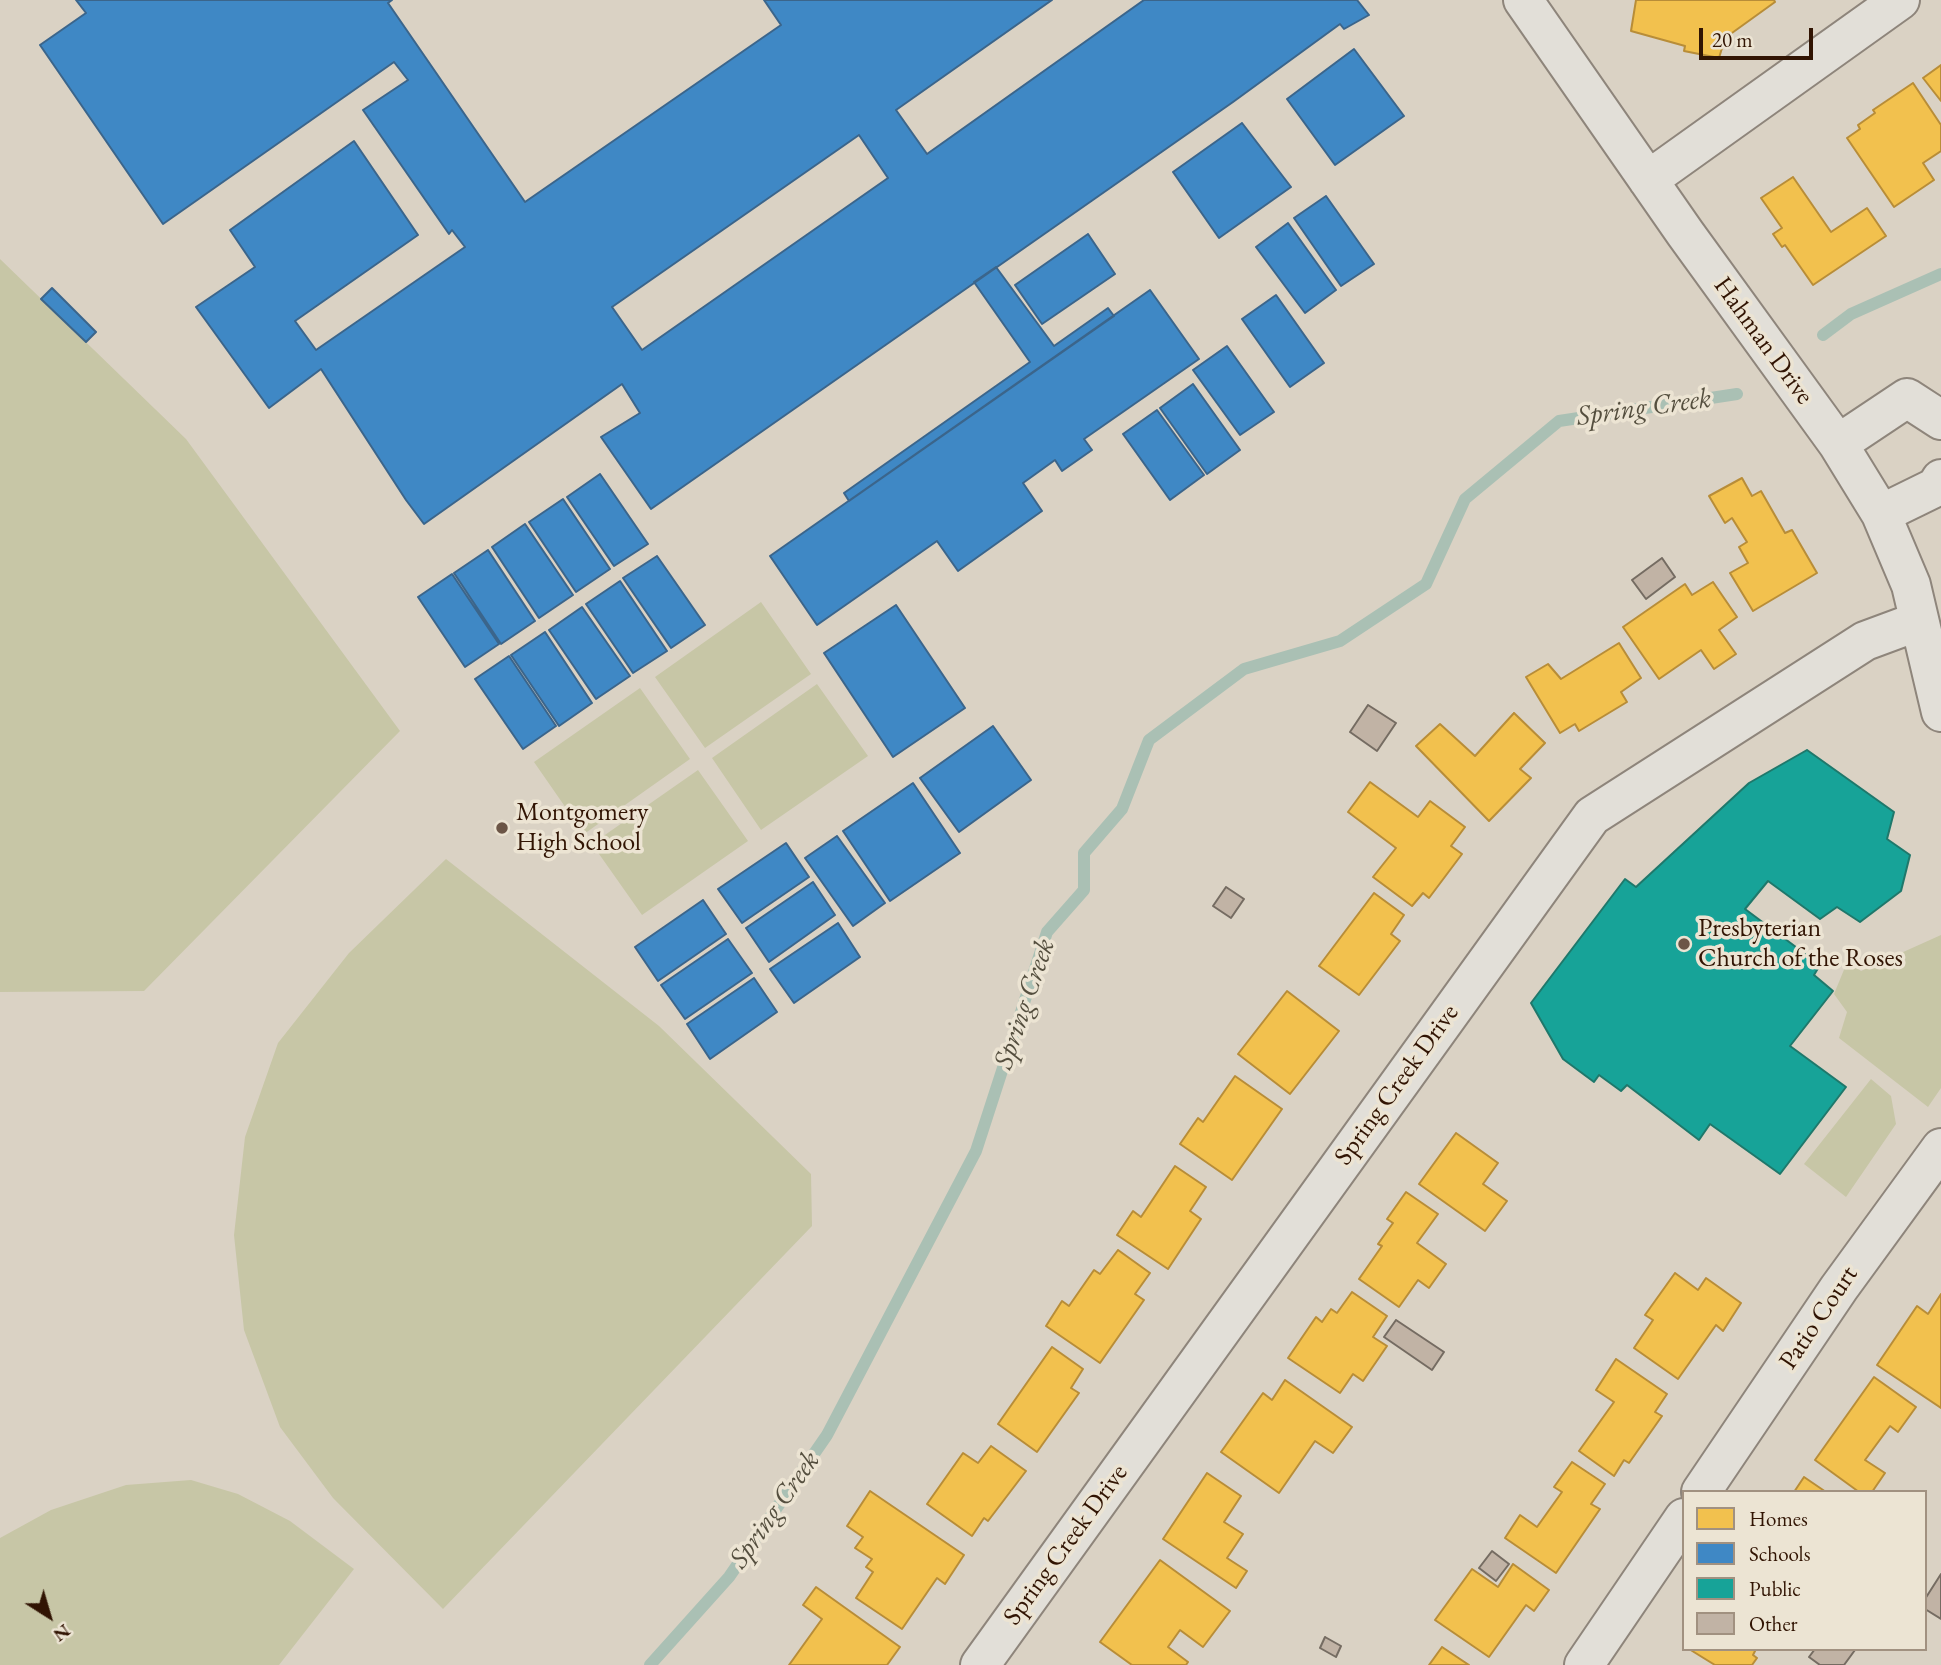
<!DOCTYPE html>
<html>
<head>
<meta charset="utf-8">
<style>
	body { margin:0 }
	#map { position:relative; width:1941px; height:1665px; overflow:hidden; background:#dad2c4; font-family:"EB Garamond",serif }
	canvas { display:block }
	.legend { position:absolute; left:1682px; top:1490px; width:245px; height:161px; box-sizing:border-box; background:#ece4d3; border:2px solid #a19180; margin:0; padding:9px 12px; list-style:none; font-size:21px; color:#311403 }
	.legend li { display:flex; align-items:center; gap:14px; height:35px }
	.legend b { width:35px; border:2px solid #a19180 }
	.north { position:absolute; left:14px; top:1581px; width:70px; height:70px; -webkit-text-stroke:5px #ece4d3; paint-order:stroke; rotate:143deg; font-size:19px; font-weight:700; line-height:28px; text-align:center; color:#311403 }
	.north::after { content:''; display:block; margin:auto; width:24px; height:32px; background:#311403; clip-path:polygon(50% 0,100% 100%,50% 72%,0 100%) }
	.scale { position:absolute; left:1699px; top:28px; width:114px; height:32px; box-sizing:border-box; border:4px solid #311403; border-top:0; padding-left:9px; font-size:21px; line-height:24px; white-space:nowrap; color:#311403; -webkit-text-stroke:5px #ece4d3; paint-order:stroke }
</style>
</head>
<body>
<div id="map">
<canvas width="1941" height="1665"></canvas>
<ul class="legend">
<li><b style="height:19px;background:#f2c14e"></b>Homes</li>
<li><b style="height:19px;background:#3f88c5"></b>Schools</li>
<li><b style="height:19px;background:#17a398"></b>Public</li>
<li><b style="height:19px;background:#c1b3a5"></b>Other</li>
</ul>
<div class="north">N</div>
<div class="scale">20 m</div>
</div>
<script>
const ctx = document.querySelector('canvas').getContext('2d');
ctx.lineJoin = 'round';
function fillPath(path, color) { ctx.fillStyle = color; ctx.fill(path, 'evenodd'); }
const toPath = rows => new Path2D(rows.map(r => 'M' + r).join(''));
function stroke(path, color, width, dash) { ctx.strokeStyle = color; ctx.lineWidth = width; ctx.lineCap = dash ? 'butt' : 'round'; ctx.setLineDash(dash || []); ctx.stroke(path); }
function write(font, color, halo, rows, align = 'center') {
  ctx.font = font + ' "EB Garamond",serif'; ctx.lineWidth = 7; ctx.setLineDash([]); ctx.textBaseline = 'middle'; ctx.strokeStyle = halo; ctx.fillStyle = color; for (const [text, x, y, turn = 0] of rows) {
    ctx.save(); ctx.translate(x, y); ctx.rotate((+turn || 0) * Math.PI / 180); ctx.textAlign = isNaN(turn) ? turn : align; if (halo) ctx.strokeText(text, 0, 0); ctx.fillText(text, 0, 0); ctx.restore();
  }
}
fillPath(toPath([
	[0,259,186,439,400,731,144,991,0,992],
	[761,602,811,674,705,748,655,677],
	[817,684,868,756,761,830,712,758],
	[640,688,690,759,584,834,534,762],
	[698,770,748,841,642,915,592,844],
	[446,859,659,1026,811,1174,812,1226,443,1609,333,1498,280,1427,244,1330,234,1235,245,1137,278,1043,349,953],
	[1941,935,1941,1088,1928,1107,1839,1038,1847,1012,1834,994,1848,960,1861,971],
	[1871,1079,1891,1096,1896,1124,1846,1197,1804,1164],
	[191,1480,238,1494,290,1521,354,1569,279,1665,0,1665,0,1538,51,1510,126,1485]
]), '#c7c6a6');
const homes = toPath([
	[1636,0,1774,0,1775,2,1725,38,1719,58,1684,51,1685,46,1631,31,1636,0],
	[1941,65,1941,101,1923,78,1941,65],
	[1913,83,1941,125,1941,151,1923,163,1934,180,1894,207,1847,138,1860,129,1858,125,1875,113,1873,110,1913,83],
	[1793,177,1831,232,1867,208,1886,236,1813,285,1785,245,1782,247,1773,234,1782,228,1761,198,1793,177],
	[1742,478,1752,496,1761,491,1785,533,1792,530,1817,573,1753,611,1730,573,1748,563,1739,547,1747,542,1732,518,1725,523,1709,496,1742,478],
	[1713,582,1737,617,1719,630,1736,654,1714,669,1701,650,1659,679,1623,627,1685,584,1692,595,1713,582],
	[1619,643,1641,678,1621,692,1627,702,1579,731,1575,724,1560,733,1526,677,1548,664,1561,679,1619,643],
	[1514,713,1545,743,1520,769,1531,778,1489,821,1416,746,1440,724,1475,756,1514,713],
	[1370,782,1418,817,1430,801,1465,827,1451,846,1462,854,1429,898,1423,893,1412,906,1373,877,1396,848,1348,812,1370,782],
	[1374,893,1404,915,1391,934,1400,941,1359,995,1319,966,1374,893],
	[1287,991,1339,1031,1290,1094,1238,1054,1287,991],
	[1235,1076,1282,1109,1232,1180,1180,1144,1198,1118,1203,1122,1235,1076],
	[1456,1133,1498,1163,1483,1184,1507,1201,1485,1231,1419,1184,1456,1133],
	[1175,1166,1206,1187,1190,1211,1201,1219,1168,1269,1117,1235,1133,1211,1141,1217,1175,1166],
	[1406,1192,1438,1214,1417,1243,1446,1264,1429,1288,1418,1280,1399,1307,1359,1279,1382,1246,1378,1244,1393,1223,1387,1219,1406,1192],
	[1118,1250,1150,1273,1135,1294,1144,1300,1100,1363,1046,1326,1062,1301,1069,1306,1094,1270,1100,1274,1118,1250],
	[1675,1273,1698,1290,1706,1278,1741,1303,1723,1331,1716,1325,1678,1379,1634,1348,1653,1320,1645,1315,1675,1273],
	[1352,1292,1387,1316,1373,1337,1387,1346,1363,1381,1353,1374,1340,1393,1288,1358,1316,1317,1322,1322,1331,1309,1337,1313,1352,1292],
	[1941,1294,1941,1408,1877,1365,1917,1306,1928,1314,1941,1294],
	[1052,1347,1083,1369,1071,1388,1079,1393,1037,1452,998,1424,1052,1347],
	[1616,1359,1667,1394,1655,1412,1662,1416,1629,1463,1624,1460,1614,1476,1579,1451,1614,1402,1596,1390,1616,1359],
	[1874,1377,1916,1407,1898,1432,1890,1426,1865,1460,1885,1473,1872,1492,1859,1492,1815,1460,1874,1377],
	[1285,1380,1352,1427,1333,1453,1315,1441,1279,1493,1221,1452,1263,1393,1272,1400,1285,1380],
	[991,1446,1026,1471,988,1521,984,1518,972,1536,927,1504,963,1453,978,1463,991,1446],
	[1572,1462,1605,1484,1591,1504,1600,1509,1556,1573,1505,1538,1520,1515,1537,1527,1562,1492,1554,1487,1572,1462],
	[1207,1473,1241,1496,1224,1522,1243,1534,1227,1558,1247,1571,1236,1588,1163,1539,1207,1473],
	[1804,1477,1826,1492,1794,1492,1804,1477],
	[870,1491,964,1555,945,1584,937,1578,902,1629,856,1598,873,1572,866,1567,872,1559,855,1548,863,1537,847,1526,870,1491],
	[1160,1560,1230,1611,1203,1647,1180,1630,1168,1647,1188,1662,1186,1665,1132,1665,1100,1642,1160,1560],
	[1513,1564,1549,1590,1534,1611,1526,1605,1489,1657,1435,1620,1472,1569,1498,1587,1513,1564],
	[816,1587,900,1647,887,1665,789,1665,822,1619,803,1605,816,1587],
	[1442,1647,1469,1665,1429,1665,1442,1647],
	[1689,1649,1756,1649,1753,1655,1757,1658,1752,1665,1715,1665,1689,1649]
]);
fillPath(homes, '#f2c14e');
stroke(homes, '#b88d38', 2);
const schools = toPath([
	[76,0,392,0,388,3,525,202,781,25,764,0,1052,0,896,110,927,154,1144,0,1357,0,1369,15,1344,29,1340,24,1233,102,651,509,601,437,640,413,622,384,424,524,406,500,321,369,269,408,196,307,255,267,230,230,354,141,418,235,295,321,316,350,465,247,452,230,449,234,363,110,408,80,394,62,163,224,40,45,86,13,76,0],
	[859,135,888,178,642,350,612,307,859,135],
	[1354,49,1404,116,1335,165,1287,99,1354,49],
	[1242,123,1291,187,1219,238,1173,172,1242,123],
	[1326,196,1374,264,1341,286,1294,218,1326,196],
	[1288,223,1336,290,1305,313,1256,247,1288,223],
	[1088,234,1115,274,1042,324,1015,285,1088,234],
	[996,267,1054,346,1108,308,1114,316,849,501,844,493,1030,362,974,282,996,267],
	[52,288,96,332,86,342,41,299,52,288],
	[1150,290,1199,359,1084,439,1092,450,1062,471,1055,460,1023,483,1042,511,958,571,937,541,817,625,770,556,1150,290],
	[1276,295,1324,363,1290,387,1242,319,1276,295],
	[1227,346,1274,412,1240,435,1193,370,1227,346],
	[1193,384,1240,450,1207,474,1160,408,1193,384],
	[1157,410,1204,475,1170,500,1123,434,1157,410],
	[600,474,648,544,614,566,567,497,600,474],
	[563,499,610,569,576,592,529,522,563,499],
	[525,524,573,595,539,618,492,547,525,524],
	[488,550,535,621,501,644,454,573,488,550],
	[657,556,705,625,671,648,623,578,657,556],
	[452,574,499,644,465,667,418,597,452,574],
	[620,581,667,651,633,673,586,604,620,581],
	[896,605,965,708,893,757,824,653,896,605],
	[582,607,630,676,596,699,549,630,582,607],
	[545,632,592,703,559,726,511,655,545,632],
	[509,656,556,726,523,749,475,679,509,656],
	[993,726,1031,780,959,832,920,778,993,726],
	[913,783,960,853,890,901,843,831,913,783],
	[837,836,885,903,853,926,805,858,837,836],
	[786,843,809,877,742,923,718,889,786,843],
	[813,882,835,915,769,962,746,928,813,882],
	[703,900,726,934,658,981,635,947,703,900],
	[838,923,860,957,794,1003,770,969,838,923],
	[728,939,752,973,685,1019,661,985,728,939],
	[754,978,777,1012,710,1059,687,1024,754,978]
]);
fillPath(schools, '#3f88c5');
stroke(schools, '#3b658b', 2);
const public = toPath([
	[1807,750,1894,812,1887,839,1910,855,1901,891,1860,922,1837,907,1820,919,1768,881,1745,909,1820,965,1814,975,1833,991,1790,1046,1846,1087,1780,1174,1710,1124,1699,1140,1627,1085,1621,1091,1599,1075,1594,1082,1563,1059,1531,1003,1625,879,1636,887,1749,783,1807,750]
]);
fillPath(public, '#17a398');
stroke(public, '#1f786b', 2);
stroke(toPath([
	[1823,335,1851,314,1941,274],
	[650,1665,729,1577,827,1435,976,1151,1047,932,1084,890,1084,853,1122,809,1149,740,1244,669,1340,641,1426,584,1465,499,1559,421,1737,394]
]), '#aac0b4', 12);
const building = toPath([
	[1662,558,1675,577,1646,599,1632,580,1662,558],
	[1368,705,1396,723,1377,751,1350,732,1368,705],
	[1226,887,1244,899,1231,918,1213,906,1226,887],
	[1396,1320,1444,1352,1432,1370,1384,1337,1396,1320],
	[1492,1551,1509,1564,1496,1581,1479,1568,1492,1551],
	[1941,1574,1941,1619,1925,1609,1925,1599,1941,1574],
	[1325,1637,1341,1646,1336,1657,1320,1648,1325,1637],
	[1815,1649,1854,1649,1855,1650,1844,1665,1820,1665,1809,1657,1815,1649]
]);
fillPath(building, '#c1b3a5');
stroke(building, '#756c62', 2);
const minor = toPath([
	[1523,0,1685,233,1838,444,1881,514,1911,585,1941,712],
	[1648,180,1900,0],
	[1838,444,1907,398,1941,420],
	[1881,514,1936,487,1941,479],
	[1701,1492,1839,1288,1941,1148],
	[980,1665,1592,816,1865,641,1919,621],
	[1584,1665,1684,1518]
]);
stroke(minor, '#8e857b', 42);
stroke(minor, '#e2dfd8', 38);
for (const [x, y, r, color] of [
	[502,828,7,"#6c5647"],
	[1684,944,7,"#6c5647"]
]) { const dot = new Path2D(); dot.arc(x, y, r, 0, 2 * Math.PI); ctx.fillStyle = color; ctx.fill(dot); stroke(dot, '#ece4d3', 2.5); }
write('26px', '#311403', '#ece4d3', [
	["Hahman Drive",1763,341,54],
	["Spring Creek Drive",1397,1085,-54],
	["Patio Court",1819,1318,-56],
	["Spring Creek Drive",1066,1545,-54]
]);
write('26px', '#311403', '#ece4d3', [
	["Montgomery",516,813],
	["High School",516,843],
	["Presbyterian",1698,929],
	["Church of the Roses",1698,959]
], 'left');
write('italic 28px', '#544e3e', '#ece4d3', [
	["Spring Creek",1644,408,-8],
	["Spring Creek",1025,1004,-71],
	["Spring Creek",775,1510,-55]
]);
</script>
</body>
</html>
